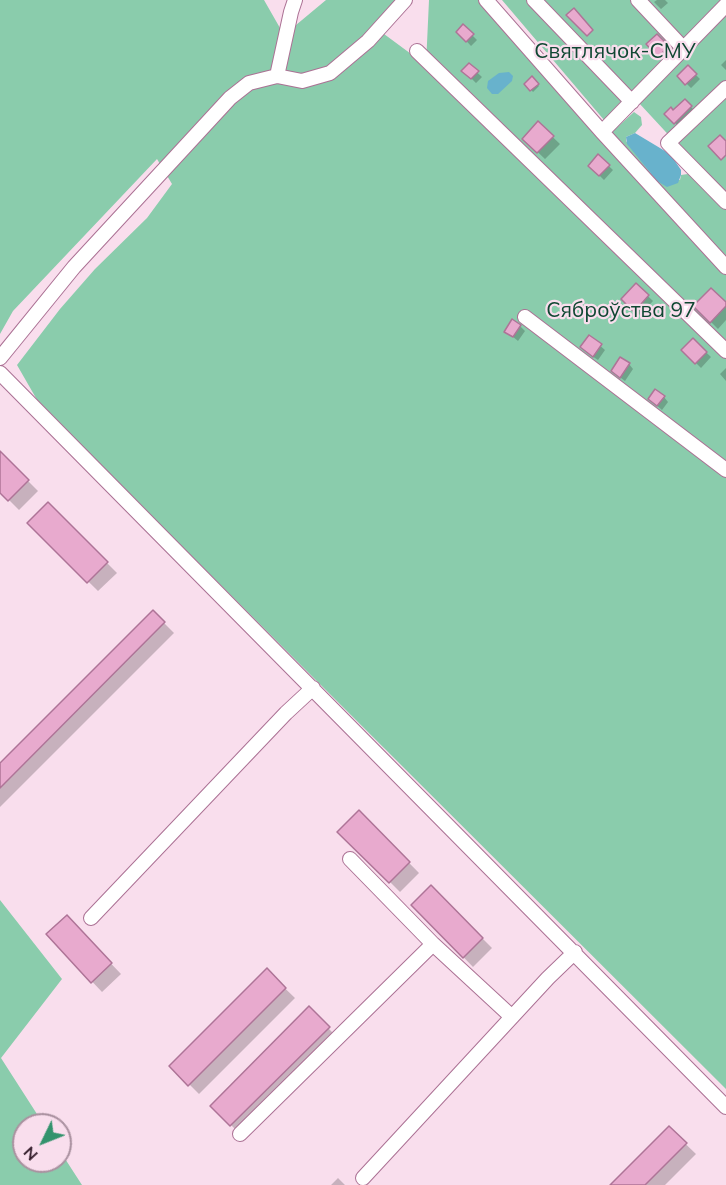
<!DOCTYPE html>
<html>
<head>
<meta charset="utf-8">
<style>
	body { margin:0 }
	#map { position:relative; width:726px; height:1185px; overflow:hidden; background:#f9deed; font-family:Mulish,sans-serif }
	canvas { display:block }
	.north { position:absolute; left:12px; top:1113px; width:60px; height:60px; box-sizing:border-box; background:#f9deed; border:2px solid #a9909f; border-radius:50%; rotate:227deg; font-size:16px; font-weight:700; line-height:24px; text-align:center; color:#321b29 }
	.north::after { content:''; display:block; margin:auto; width:21px; height:27px; background:#33936d; clip-path:polygon(50% 0,100% 100%,50% 72%,0 100%) }
</style>
</head>
<body>
<div id="map">
<canvas width="726" height="1185"></canvas>
<div class="north">N</div>
</div>
<script>
const ctx = document.querySelector('canvas').getContext('2d');
ctx.lineJoin = 'round';
function fillPath(path, color) { ctx.fillStyle = color; ctx.fill(path, 'evenodd'); }
const toPath = rows => new Path2D(rows.map(r => 'M' + r).join(''));
function stroke(path, color, width, dash) { ctx.strokeStyle = color; ctx.lineWidth = width; ctx.lineCap = dash ? 'butt' : 'round'; ctx.setLineDash(dash || []); ctx.stroke(path); }
function write(font, color, halo, rows, align = 'center') {
  ctx.font = font + ' Mulish,sans-serif'; ctx.lineWidth = 4.5; ctx.setLineDash([]); ctx.textBaseline = 'middle'; ctx.strokeStyle = halo; ctx.fillStyle = color; for (const [text, x, y, turn = 0] of rows) {
    ctx.save(); ctx.translate(x, y); ctx.rotate((+turn || 0) * Math.PI / 180); ctx.textAlign = isNaN(turn) ? turn : align; if (halo) ctx.strokeText(text, 0, 0); ctx.fillText(text, 0, 0); ctx.restore();
  }
}
fillPath(toPath([
	[0,0,264,0,284,35,326,0,403,0,384,34,426,65,429,0,481,0,604,141,726,274,726,1089,40,405,17,365,60,309,95,269,147,218,172,184,157,159,13,311,0,334],
	[502,0,726,0,726,197,639,103,610,127],
	[634,112,641,117,642,125,635,133,626,137,626,141,651,173,680,180,681,175,688,174,698,178,726,208,726,261,613,135,613,131],
	[0,900,62,979,1,1058,44,1125,24,1125,24,1161,60,1161,60,1151,82,1185,0,1185]
]), '#8accac');
fillPath(toPath([
	[509,72,513,76,512,81,498,94,492,94,487,88,488,81,499,73],
	[635,133,665,151,673,158,681,170,681,175,678,183,667,187,657,181,627,144,626,137]
]), '#68b2cc');
fillPath(toPath([
	[657,0,665,0,668,3,661,9,654,2],
	[463,26,477,40,471,46,458,32],
	[657,36,673,52,664,60,648,44],
	[726,60,726,70,721,65],
	[469,65,482,77,476,83,464,71],
	[688,67,700,79,691,88,679,76],
	[532,78,539,86,533,92,526,84],
	[685,101,695,111,678,126,667,114,673,112],
	[538,123,560,144,545,159,524,139],
	[598,156,613,170,604,180,590,166],
	[636,285,653,301,640,315,623,299],
	[726,304,726,320,718,329,695,306],
	[520,326,525,331,518,341,506,331],
	[590,337,605,350,598,360,586,352],
	[693,340,711,357,701,368,683,350],
	[629,364,633,369,625,381,617,375],
	[726,368,726,381,720,374],
	[664,397,668,402,662,410,654,403],
	[0,453,38,491,19,510,0,491],
	[48,504,117,573,98,591,29,523],
	[153,612,174,633,0,807,0,765],
	[359,812,419,873,400,892,340,832],
	[431,887,492,948,473,967,413,905],
	[76,927,121,974,102,992,48,935],
	[267,971,295,998,199,1094,171,1066],
	[309,1009,338,1038,241,1135,212,1106],
	[669,1128,696,1154,665,1185,612,1185],
	[338,1178,345,1185,331,1185]
]), '#0003');
const building = toPath([
	[574,8,593,30,587,36,566,15,574,8],
	[463,24,474,34,466,42,456,32,463,24],
	[657,34,669,46,658,57,646,44,657,34],
	[469,63,479,71,471,79,461,71,469,63],
	[688,65,697,74,685,85,677,76,688,65],
	[532,76,539,84,530,91,524,84,532,76],
	[685,99,692,106,674,124,664,114,671,107,673,110,685,99],
	[538,121,554,136,537,153,522,139,538,121],
	[720,135,726,141,726,155,721,160,708,146,720,135],
	[598,154,610,165,599,176,588,166,598,154],
	[636,283,649,295,634,312,621,299,636,283],
	[711,288,726,302,726,306,710,323,693,306,711,288],
	[512,319,521,325,513,337,504,332,512,319],
	[589,335,602,344,593,357,580,347,589,335],
	[693,338,707,352,695,364,681,350,693,338],
	[620,357,630,363,620,378,611,371,620,357],
	[655,389,665,396,657,406,648,399,655,389],
	[0,451,29,480,8,501,0,493,0,451],
	[48,502,108,562,87,583,27,523,48,502],
	[153,610,165,622,0,788,0,763,153,610],
	[359,810,410,862,389,883,337,832,359,810],
	[431,885,483,938,463,958,411,905,431,885],
	[67,915,112,963,91,983,46,934,67,915],
	[267,968,286,988,188,1086,169,1066,267,968],
	[309,1006,330,1027,230,1126,210,1106,309,1006],
	[669,1126,687,1143,645,1185,610,1185,669,1126]
]);
fillPath(building, '#e8aace');
stroke(building, '#ae7497', 1.5);
const minor = toPath([
	[486,0,602,132,726,267],
	[534,0,632,102],
	[638,0,684,49],
	[417,51,726,351],
	[277,76,291,12,295,0],
	[726,88,668,143,726,202],
	[602,132,726,5],
	[525,317,726,470],
	[0,358,74,267,230,98,249,83,277,76,302,81,330,73,368,41,405,0],
	[0,373,726,1107],
	[350,859,433,944],
	[91,918,286,713,313,688],
	[240,1134,433,944,512,1017],
	[363,1178,548,978,575,952]
]);
stroke(minor, '#ab7194', 16);
stroke(minor, '#fff', 14);
write('21px', '#0f4732', '#f9deed', [
	["Святлячок-СМУ",615,52],
	["Сяброўства 97",621,311]
]);
</script>
</body>
</html>
